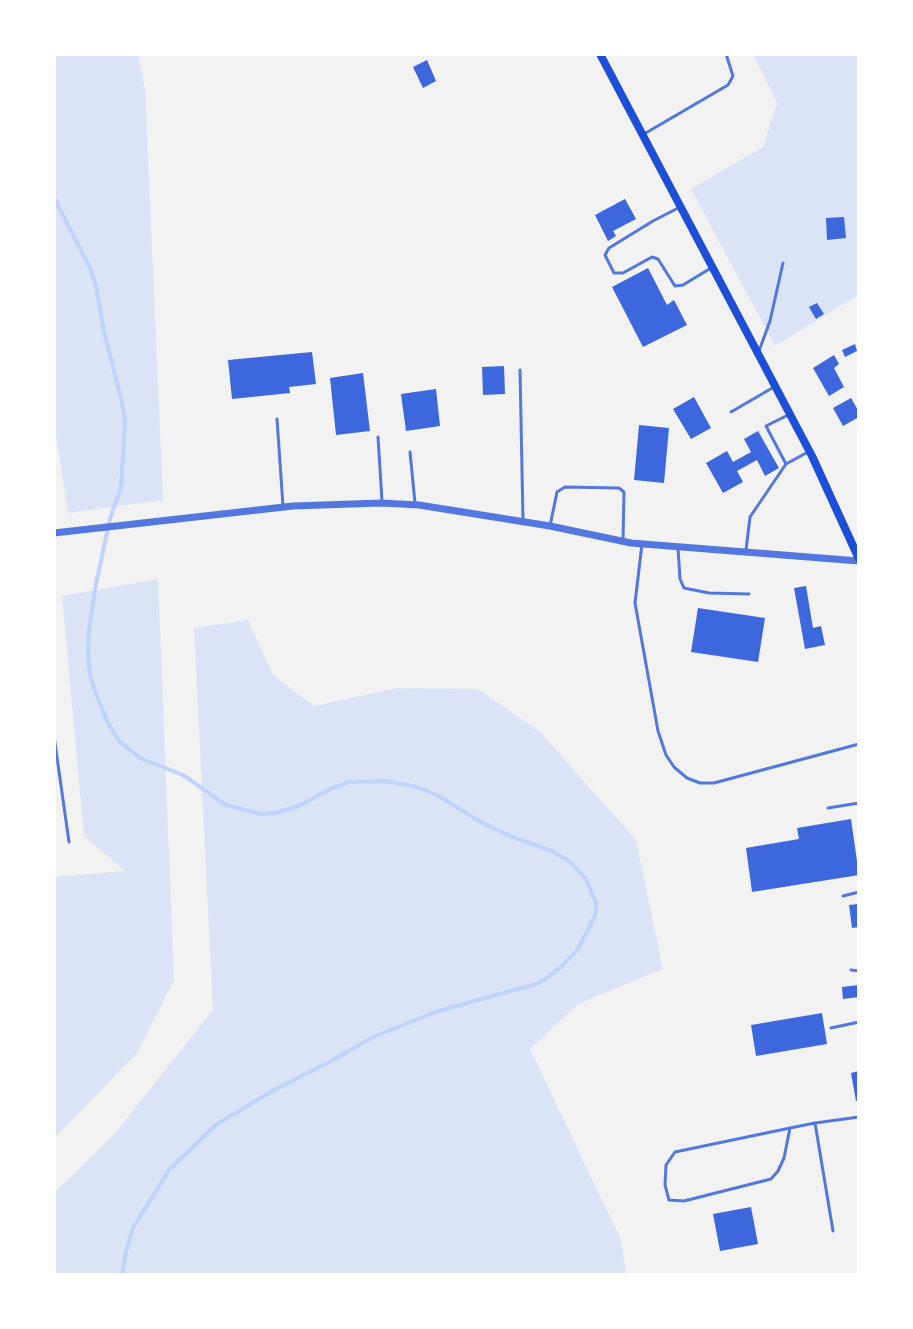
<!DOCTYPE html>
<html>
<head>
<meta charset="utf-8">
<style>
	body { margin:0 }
	#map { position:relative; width:913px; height:1329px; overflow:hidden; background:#f2f2f2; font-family:"PT Serif",serif }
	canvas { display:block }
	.frame { position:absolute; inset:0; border:56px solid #fff; pointer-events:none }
</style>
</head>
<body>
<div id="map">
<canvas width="913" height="1329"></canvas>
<div class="frame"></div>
</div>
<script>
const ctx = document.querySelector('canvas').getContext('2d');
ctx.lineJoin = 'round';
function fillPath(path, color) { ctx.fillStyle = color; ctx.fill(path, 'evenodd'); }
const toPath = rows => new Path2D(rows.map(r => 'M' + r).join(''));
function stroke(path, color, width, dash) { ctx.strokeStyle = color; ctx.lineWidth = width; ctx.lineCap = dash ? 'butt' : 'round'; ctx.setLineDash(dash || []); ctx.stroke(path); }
fillPath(toPath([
	[54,54,138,54,145,88,163,500,68,513,54,424],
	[753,54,859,54,859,294,775,346,691,189,763,147,777,103],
	[158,579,174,980,137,1053,54,1139,54,877,125,871,84,836,62,596],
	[248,620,273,675,314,706,398,688,478,689,540,732,636,840,663,969,578,1004,530,1049,621,1240,626,1275,54,1275,54,1193,116,1132,213,1010,194,628]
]), '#dbe4f7');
stroke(toPath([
	[54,198,90,268,96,286,104,332,122,402,125,422,121,487,110,519,96,584,89,629,88,652,90,675,96,694,107,721,119,741,140,758,183,775,226,805,261,814,275,813,299,806,332,788,350,782,386,781,416,787,437,795,479,821,510,836,552,851,569,861,586,879,596,903,596,913,592,922,578,949,561,967,545,979,536,984,438,1011,373,1037,333,1060,274,1090,217,1124,169,1170,133,1228,126,1251,122,1275]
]), '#bfd3fe', 4);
fillPath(toPath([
	[427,60,436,81,423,88,413,67],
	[625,199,636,219,613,231,616,236,608,241,595,215],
	[844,217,846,238,827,240,826,218],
	[648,268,667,305,674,300,687,325,643,347,612,287],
	[817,303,824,314,816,319,809,307],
	[855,344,857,351,845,357,842,350],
	[312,352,316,384,289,387,290,393,232,399,228,360],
	[834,355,839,364,834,368,844,387,829,396,813,368],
	[504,366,505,394,483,395,482,367],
	[363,373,370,431,336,435,330,378],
	[436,389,440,426,406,431,401,394],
	[694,397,711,428,691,439,673,409],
	[851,398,859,412,859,417,843,426,833,408],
	[639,425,669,428,664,483,634,480],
	[758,431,779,468,765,476,757,460,737,471,743,482,723,493,706,463,727,451,733,462,751,452,744,439],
	[806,586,813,628,821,626,825,645,805,649,794,588],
	[698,608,765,618,758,662,691,652],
	[851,819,859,875,752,892,746,848,799,839,797,828],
	[859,904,859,927,852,928,849,905],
	[859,985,859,997,843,999,842,987],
	[822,1013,827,1044,756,1056,751,1025],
	[859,1071,859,1100,856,1101,851,1073],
	[751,1207,758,1244,720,1251,713,1214]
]), '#3d67dc');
stroke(toPath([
	[644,134,728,85,733,76,726,54],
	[680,207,653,221,609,248,605,255,614,273,623,273,652,257,658,259,675,286,683,285,711,268],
	[759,351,770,321,783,263],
	[520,370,523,520],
	[731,412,774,387],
	[277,419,283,506],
	[378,437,382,501],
	[410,452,415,503],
	[786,464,766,426,788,415],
	[550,526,557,492,565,487,619,488,624,492,623,539],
	[642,544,635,603,658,731,666,755,674,767,687,778,700,783,714,783,859,744],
	[678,548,680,579,684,588,709,593,749,594],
	[746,550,750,517,786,464,808,452],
	[54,736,69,842],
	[828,808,859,803],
	[843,896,859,892],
	[851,970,859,971],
	[831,1028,859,1022],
	[815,1123,833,1231],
	[790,1128,784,1158,778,1171,771,1179,684,1201,669,1200,665,1185,666,1165,675,1152,790,1128,815,1123,859,1117]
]), '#5277de', 3);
stroke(toPath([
	[54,533,293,506,381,503,419,505,550,526,631,543,859,561]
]), '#5277de', 7);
stroke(toPath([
	[600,54,812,456,859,559]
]), '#1d4ed8', 8);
</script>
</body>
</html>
